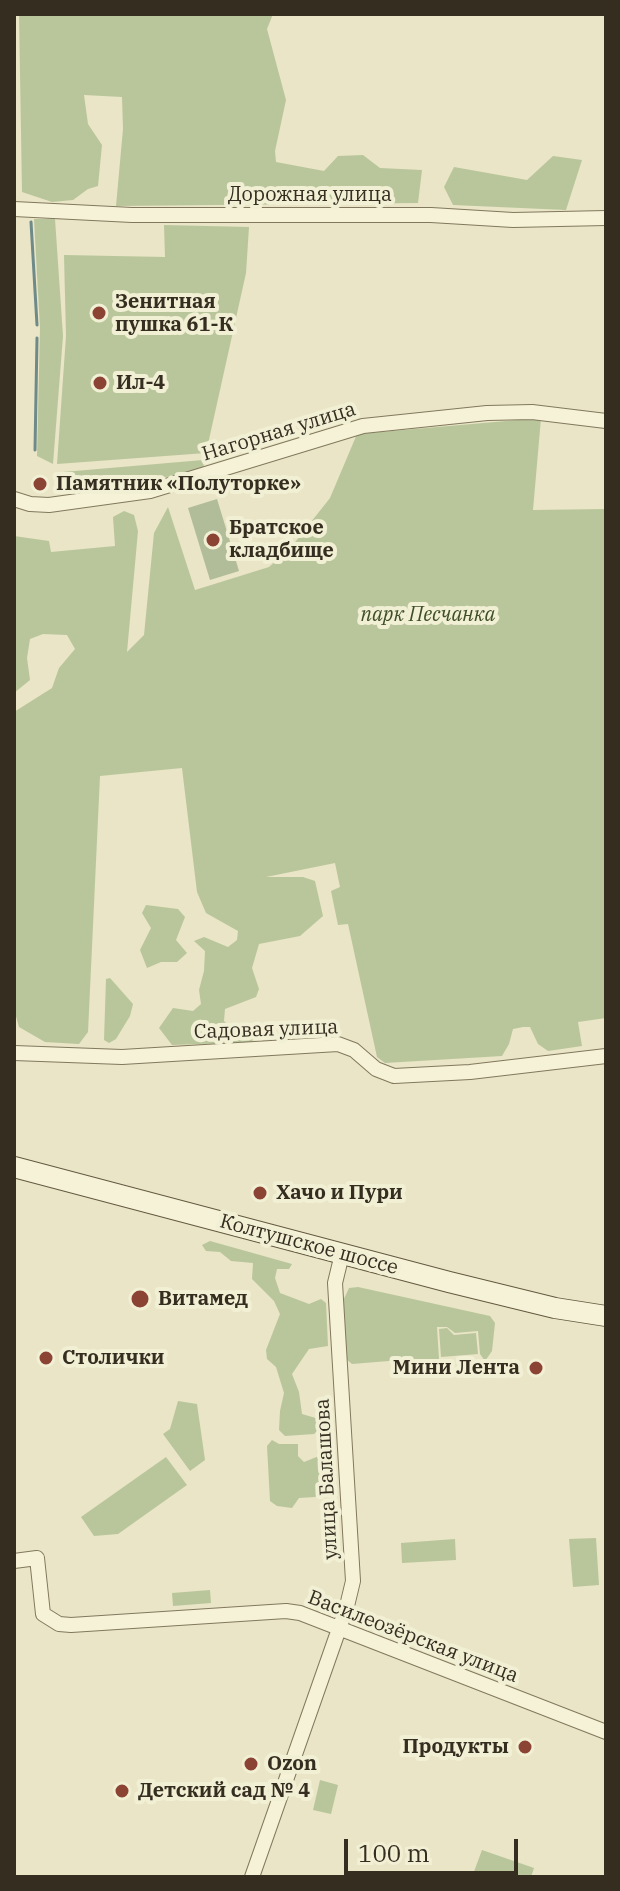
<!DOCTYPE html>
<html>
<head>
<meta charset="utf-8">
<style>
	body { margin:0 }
	#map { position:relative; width:620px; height:1891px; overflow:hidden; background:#e9e5c6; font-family:"IBM Plex Serif",serif }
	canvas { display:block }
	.frame { position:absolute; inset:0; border:16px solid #342d20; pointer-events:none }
	.scale { position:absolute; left:344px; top:1839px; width:174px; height:36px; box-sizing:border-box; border:4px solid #342d20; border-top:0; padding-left:10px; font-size:24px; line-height:28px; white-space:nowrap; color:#342d20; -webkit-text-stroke:6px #f1efd4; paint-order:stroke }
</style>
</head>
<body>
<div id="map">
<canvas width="620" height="1891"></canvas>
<div class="frame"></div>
<div class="scale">100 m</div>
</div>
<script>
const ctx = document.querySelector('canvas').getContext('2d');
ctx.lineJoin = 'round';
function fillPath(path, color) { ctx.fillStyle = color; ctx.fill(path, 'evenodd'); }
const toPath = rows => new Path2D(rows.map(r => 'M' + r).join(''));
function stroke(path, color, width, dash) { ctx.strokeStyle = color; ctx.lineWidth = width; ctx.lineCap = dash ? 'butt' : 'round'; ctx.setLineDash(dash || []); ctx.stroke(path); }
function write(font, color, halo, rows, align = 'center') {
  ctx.font = font + ' "IBM Plex Serif",serif'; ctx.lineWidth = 8; ctx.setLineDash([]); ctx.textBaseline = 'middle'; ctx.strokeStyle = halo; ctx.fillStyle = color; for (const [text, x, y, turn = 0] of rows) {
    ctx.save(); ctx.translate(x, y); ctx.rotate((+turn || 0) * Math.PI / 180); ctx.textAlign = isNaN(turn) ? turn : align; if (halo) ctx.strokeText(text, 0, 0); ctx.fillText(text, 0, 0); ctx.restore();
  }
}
fillPath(toPath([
	[19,14,273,14,267,29,286,100,275,151,276,162,324,171,338,156,363,155,380,168,422,170,418,203,116,206,123,129,122,97,84,95,88,124,102,145,98,186,88,189,73,200,52,202,22,192],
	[553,156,582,160,566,210,453,205,444,187,454,167,527,180],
	[34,219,55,219,63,336,53,464,37,456,40,328],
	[164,225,249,227,246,273,206,453,57,464,66,336,64,255,165,257],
	[541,418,533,510,606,509,606,1018,578,1022,582,1046,548,1051,538,1044,530,1027,523,1027,513,1029,509,1044,502,1056,385,1063,377,1057,348,924,338,925,331,891,340,887,335,863,266,877,303,877,315,881,323,916,300,936,259,944,252,968,259,989,256,997,225,1009,224,1021,232,1028,257,1027,259,1034,251,1042,172,1045,159,1028,173,1008,193,1011,201,1004,199,990,204,971,205,951,194,941,204,937,228,947,237,940,238,931,206,913,197,892,182,768,100,776,88,1032,79,1044,45,1042,19,1027,14,1009,14,712,52,688,59,668,75,649,67,635,43,634,30,639,27,658,30,680,14,693,14,536,49,541,51,552,115,546,113,517,124,511,134,515,138,531,127,652,144,635,154,533,168,507,195,590,269,567,292,546,330,498,357,434],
	[203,460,204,468,199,473,58,490,55,487,56,479,63,472],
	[146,905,178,909,185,917,176,940,187,953,177,962,161,962,147,968,140,950,151,928,142,913],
	[110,978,133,1004,130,1016,116,1039,109,1043,104,1040,106,979],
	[210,1241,292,1264,289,1269,277,1269,275,1278,280,1293,309,1304,321,1299,326,1303,328,1346,309,1349,292,1374,299,1392,302,1414,319,1419,320,1428,314,1434,285,1436,279,1430,280,1411,284,1393,276,1367,267,1359,266,1350,280,1314,274,1301,252,1279,253,1263,231,1261,220,1252,206,1251,202,1245],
	[358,1287,490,1316,495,1323,492,1351,485,1361,480,1354,478,1331,455,1333,447,1327,437,1327,439,1359,447,1365,446,1372,411,1376,408,1373,407,1364,401,1360,352,1364,345,1358,342,1303,349,1288],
	[447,1328,454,1335,476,1333,478,1354,441,1357,439,1329],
	[178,1401,197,1404,205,1460,190,1471,163,1434,170,1429],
	[272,1440,279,1444,298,1444,298,1456,304,1462,319,1456,324,1461,322,1492,315,1497,299,1498,292,1508,277,1506,270,1501,267,1446],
	[166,1457,187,1485,118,1534,94,1536,81,1517],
	[596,1538,599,1585,573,1587,569,1539],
	[455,1539,456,1560,402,1563,401,1543],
	[210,1590,211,1603,173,1606,172,1593],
	[320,1780,338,1785,331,1814,313,1810],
	[482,1850,534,1868,531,1877,472,1877]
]), '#b9c69b');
fillPath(toPath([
	[217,499,239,571,210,580,188,508]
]), '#b1bc99');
stroke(toPath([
	[31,222,37,325],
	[35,450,37,338]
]), '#6e8a89', 3);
const minor = toPath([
	[14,209,132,215,431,215,513,220,606,218],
	[14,499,30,504,49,505,150,491,363,426,487,413,532,412,606,421],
	[14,1053,122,1057,338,1044,354,1050,376,1069,394,1076,470,1072,606,1056],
	[14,1561,37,1558,43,1614,59,1624,71,1625,286,1611,300,1613,606,1732],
	[252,1877,347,1606,353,1581,335,1283,342,1254]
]);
const secondary = toPath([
	[14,1167,449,1282,555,1308,606,1316]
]);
stroke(minor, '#82785d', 16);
stroke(secondary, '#645940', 22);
stroke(minor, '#f5f2d8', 14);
stroke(secondary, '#f5f2d8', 20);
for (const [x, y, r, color] of [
	[99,313,8,"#8b4334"],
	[100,383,8,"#8b4334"],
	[40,484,8,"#8b4334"],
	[213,540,8,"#8b4334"],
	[260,1193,8,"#8b4334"],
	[140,1299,10,"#8b4334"],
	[46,1358,8,"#8b4334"],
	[536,1368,8,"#8b4334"],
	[525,1747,8,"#8b4334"],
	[251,1764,8,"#8b4334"],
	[122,1791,8,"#8b4334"]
]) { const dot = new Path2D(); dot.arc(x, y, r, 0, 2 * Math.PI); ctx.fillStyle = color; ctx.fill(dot); stroke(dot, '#f1efd4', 3); }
write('20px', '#342d20', '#f1efd4', [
	["Дорожная улица",310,195],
	["Нагорная улица",279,432,-17],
	["Садовая улица",266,1030,-2],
	["Колтушское шоссе",309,1245,15],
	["улица Балашова",327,1479,-93],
	["Василеозёрская улица",413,1637,21]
]);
write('bold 20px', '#342d20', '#f1efd4', [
	["Зенитная",115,302],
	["пушка 61-К",115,325],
	["Ил-4",116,383],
	["Памятник «Полуторке»",56,484],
	["Братское",229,528],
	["кладбище",229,551],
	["Хачо и Пури",276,1193],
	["Витамед",158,1299],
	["Столички",62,1358],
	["Мини Лента",520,1368,"right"],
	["Продукты",509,1747,"right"],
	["Ozon",267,1764],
	["Детский сад № 4",138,1791]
], 'left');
write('italic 20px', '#3e4e28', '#f1efd4', [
	["парк Песчанка",428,615]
]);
</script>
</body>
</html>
